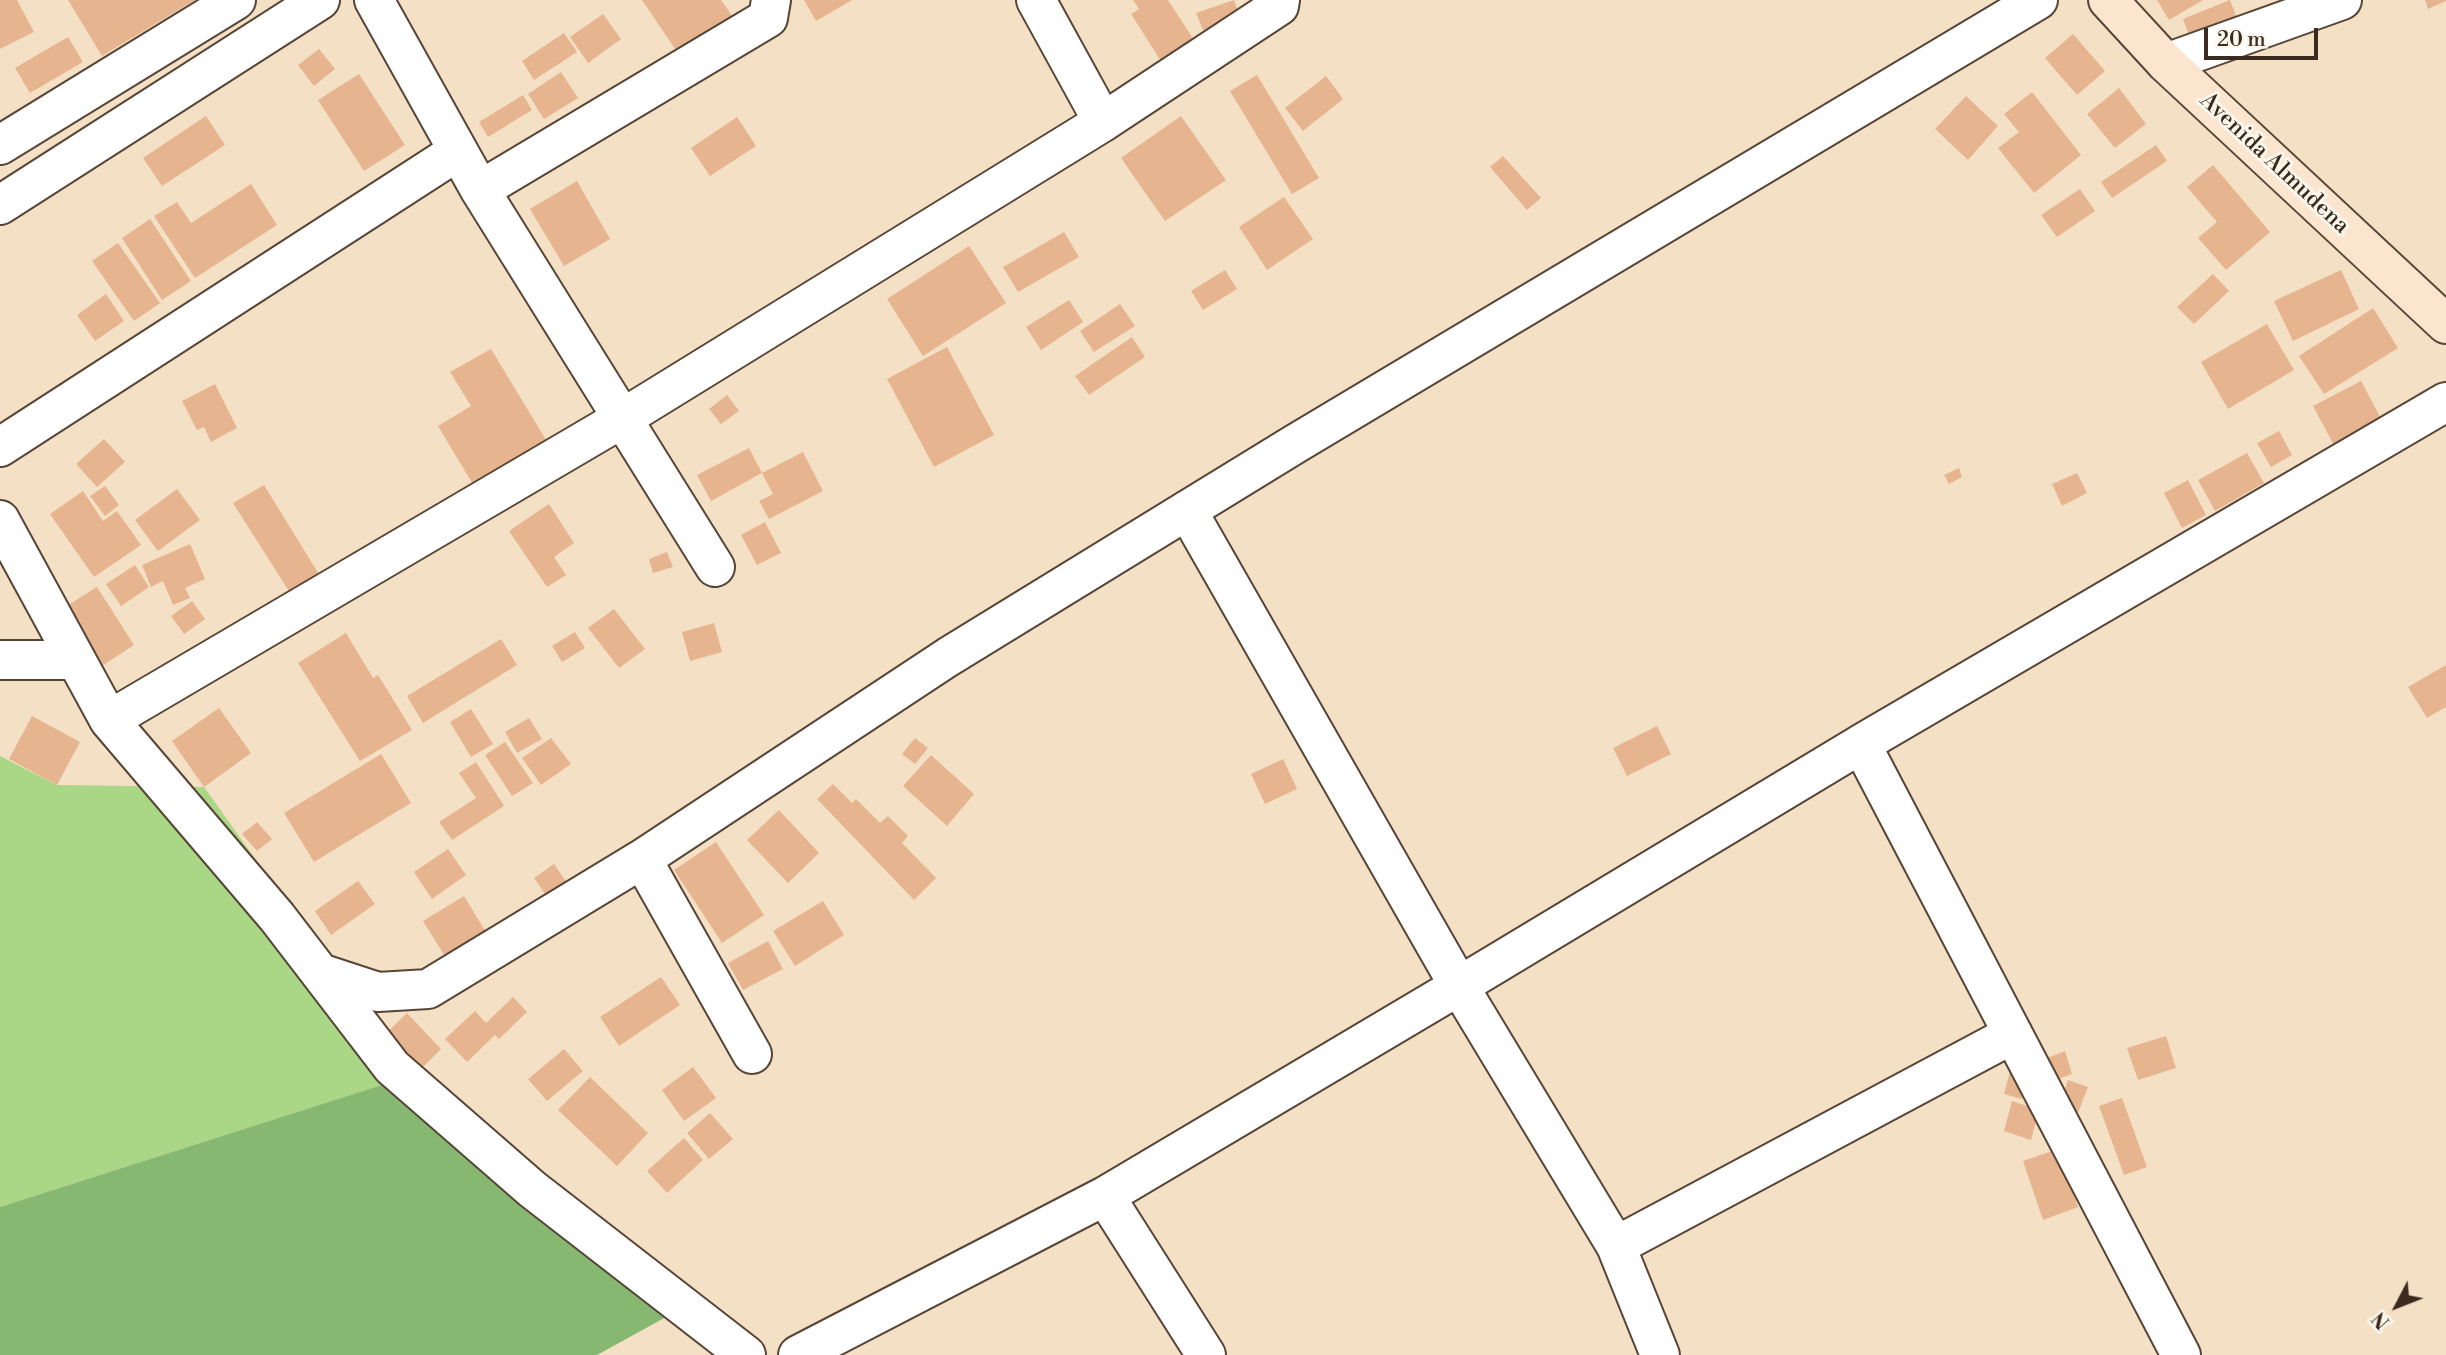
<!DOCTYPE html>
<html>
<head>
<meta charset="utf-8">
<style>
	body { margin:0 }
	#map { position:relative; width:2446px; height:1355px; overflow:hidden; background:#f4e0c5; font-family:"Libre Bodoni",serif }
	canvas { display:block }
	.north { position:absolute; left:2362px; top:1271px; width:70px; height:70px; -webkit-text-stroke:5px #fbf7ec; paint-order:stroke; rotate:228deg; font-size:19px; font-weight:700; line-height:28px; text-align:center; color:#3b2a1e }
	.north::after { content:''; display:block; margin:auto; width:24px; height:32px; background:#3b2a1e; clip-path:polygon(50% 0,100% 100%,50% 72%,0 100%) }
	.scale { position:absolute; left:2204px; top:28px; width:114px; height:32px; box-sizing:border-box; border:4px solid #3b2a1e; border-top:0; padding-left:9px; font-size:21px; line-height:24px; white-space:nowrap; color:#3b2a1e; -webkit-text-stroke:5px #fbf7ec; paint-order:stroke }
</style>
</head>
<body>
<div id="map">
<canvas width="2446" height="1355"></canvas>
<div class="north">N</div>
<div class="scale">20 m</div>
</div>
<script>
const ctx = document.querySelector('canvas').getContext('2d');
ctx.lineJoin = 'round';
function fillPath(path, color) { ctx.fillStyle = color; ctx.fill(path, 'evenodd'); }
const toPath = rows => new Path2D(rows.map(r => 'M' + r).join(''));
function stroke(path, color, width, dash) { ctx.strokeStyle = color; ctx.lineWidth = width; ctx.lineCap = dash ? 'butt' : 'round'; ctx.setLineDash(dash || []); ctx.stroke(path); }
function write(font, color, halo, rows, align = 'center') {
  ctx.font = font + ' "Libre Bodoni",serif'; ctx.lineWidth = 6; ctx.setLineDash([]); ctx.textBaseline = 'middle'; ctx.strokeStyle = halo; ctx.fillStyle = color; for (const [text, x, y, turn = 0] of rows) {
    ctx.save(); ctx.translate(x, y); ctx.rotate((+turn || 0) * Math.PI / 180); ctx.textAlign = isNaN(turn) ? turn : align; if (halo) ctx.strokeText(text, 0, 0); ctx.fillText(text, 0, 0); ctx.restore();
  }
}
fillPath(toPath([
	[0,756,57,785,204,787,382,1037,416,1074,0,1207]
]), '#a9d785');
fillPath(toPath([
	[416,1074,688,1305,597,1355,0,1355,0,1207]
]), '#86b872');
fillPath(toPath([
	[0,0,17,0,34,32,0,49],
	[68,0,195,0,102,56],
	[642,0,721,0,739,26,684,62],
	[804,0,852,0,816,21],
	[1133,0,1168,0,1201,51,1168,72,1131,14,1139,9],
	[1234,0,1240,16,1203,30,1196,13],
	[2157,0,2203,0,2169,20],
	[2230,0,2242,32,2195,51,2183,19],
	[2425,0,2446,0,2446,1,2428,9],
	[603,14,621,39,588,63,570,37],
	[564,33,577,52,534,80,522,61],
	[2073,34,2105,71,2077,95,2045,58],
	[68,37,83,62,30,93,15,68],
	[319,49,335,69,314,86,298,65],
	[561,72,578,98,544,119,528,94],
	[359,74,405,145,364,171,318,100],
	[1257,75,1319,178,1292,194,1230,91],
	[1326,76,1343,99,1303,131,1285,108],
	[2119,88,2146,124,2115,148,2087,114],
	[2032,92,2081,155,2034,193,1998,148,2019,132,2004,114],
	[523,95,532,110,488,137,479,122],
	[1966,96,1998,126,1968,160,1935,129],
	[206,116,225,145,162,186,143,158],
	[1181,116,1226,180,1165,221,1121,158],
	[737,117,756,146,710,176,691,148],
	[2156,145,2167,161,2112,198,2101,182],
	[1503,156,1541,198,1527,210,1490,167],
	[2213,165,2270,232,2226,270,2198,238,2217,222,2187,187],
	[577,181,610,239,564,266,530,209],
	[251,184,277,225,195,278,154,216,177,202,191,223],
	[2080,189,2095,211,2057,237,2041,215],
	[1284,197,1313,239,1267,270,1239,227],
	[150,219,191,281,162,300,122,238],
	[1064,232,1079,257,1018,292,1003,267],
	[118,243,160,303,134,321,92,261],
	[969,246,1006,303,923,356,887,299],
	[1225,270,1237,289,1203,310,1191,291],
	[2341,270,2359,309,2293,341,2274,301],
	[2213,274,2229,291,2194,324,2177,307],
	[106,294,124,321,95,341,77,315],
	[1069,300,1083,322,1041,350,1026,327],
	[1120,304,1135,326,1094,352,1080,331],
	[2373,308,2398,348,2324,394,2299,356],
	[2267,324,2294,370,2228,409,2201,362],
	[1132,337,1145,357,1089,395,1075,376],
	[947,347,994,435,934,467,887,379],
	[491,349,551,448,477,491,438,426,471,406,450,372],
	[2361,381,2385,426,2337,451,2313,406],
	[215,384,237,428,211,442,204,427,197,430,182,401],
	[727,395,739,411,721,424,709,409],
	[2279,431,2292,455,2271,467,2257,443],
	[104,439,125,462,97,487,76,464],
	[749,448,762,473,711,501,697,475],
	[803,452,823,491,769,519,759,501,773,494,762,473],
	[2247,453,2264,483,2215,511,2198,480],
	[1959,468,1962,477,1949,484,1944,475],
	[2077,473,2087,493,2062,506,2052,484],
	[2188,480,2206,515,2182,528,2164,493],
	[264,485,328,589,299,607,233,503],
	[105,486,119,505,105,516,90,496],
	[177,489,200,520,158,551,135,520],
	[83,491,103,521,117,511,141,545,94,577,50,514],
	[549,504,574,543,554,557,566,575,547,587,509,531],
	[765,522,781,553,757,565,741,535],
	[190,544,205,579,185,588,190,598,173,605,163,581,151,587,142,565],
	[667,552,673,567,653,573,649,559],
	[135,565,149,587,121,606,106,584],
	[97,587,134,645,102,666,65,607],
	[192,601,205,619,184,634,171,616],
	[614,609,645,649,619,668,588,628],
	[714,623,722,652,690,661,682,632],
	[575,632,585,648,562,662,552,646],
	[346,633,373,678,378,675,412,730,360,761,298,663],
	[501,639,517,665,423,723,407,696],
	[2446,665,2446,707,2427,718,2408,687],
	[219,708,251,753,204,787,172,741],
	[471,709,493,744,471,757,450,722],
	[32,716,80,742,57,785,9,759],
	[529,718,542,739,517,753,505,732],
	[1657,726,1671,754,1627,776,1613,748],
	[551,738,571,764,541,785,522,758],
	[915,738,928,748,915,764,902,754],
	[505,742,533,783,512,796,485,755],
	[381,754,411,803,314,862,284,813],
	[931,755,974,794,947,826,903,786],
	[1283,759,1297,789,1265,804,1251,774],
	[476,762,504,806,452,840,439,822,476,798,459,773],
	[833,784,852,803,856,799,880,823,888,816,908,836,902,843,936,878,914,900,817,799],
	[779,810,819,853,788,883,747,840],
	[257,822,272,839,257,851,242,834],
	[716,842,764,915,722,943,674,870],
	[448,849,466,875,432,899,414,872],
	[554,864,570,887,550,901,534,878],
	[358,881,375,904,331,935,315,911],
	[464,896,489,937,448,961,423,921],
	[823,901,844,935,795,966,773,931],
	[768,941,783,969,743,990,728,963],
	[661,977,680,1005,619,1046,600,1017],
	[513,997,527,1012,499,1039,495,1035,467,1062,445,1039,475,1011,486,1023],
	[407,1013,441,1049,416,1074,382,1037],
	[2166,1036,2176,1068,2138,1080,2127,1048],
	[564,1049,583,1071,547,1101,528,1079],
	[2065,1051,2072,1074,2052,1081,2045,1059],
	[693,1067,716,1098,684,1121,662,1090],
	[2010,1071,2027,1075,2022,1099,2004,1094],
	[590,1077,648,1133,617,1166,558,1110],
	[2068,1080,2088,1087,2078,1113,2059,1106],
	[2122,1098,2147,1167,2124,1175,2099,1106],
	[2012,1101,2039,1110,2031,1140,2004,1131],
	[710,1113,733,1139,709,1159,687,1133],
	[684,1138,703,1160,667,1193,647,1171],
	[2058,1149,2078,1207,2043,1220,2023,1161]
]), '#e6b58f');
const street = toPath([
	[374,0,480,190,715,567],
	[1036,0,1103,122],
	[2166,63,2342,0],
	[0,145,236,0],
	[480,190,768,18,771,0],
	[0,205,320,0],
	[0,447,458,151],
	[0,520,109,720,623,418,1103,122,1279,6,1280,0],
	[0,660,76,660],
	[109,720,277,917,392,1067,532,1189,746,1355],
	[1861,744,2446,402],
	[642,859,752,1054],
	[320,973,378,992,428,989,642,859,948,657,1295,444,2038,0],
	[1105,1196,1206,1355],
	[1616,1246,2013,1034],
	[798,1355,1105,1196,1459,986,1187,510],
	[1660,1355,1616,1246,1459,986,1861,744,2181,1355]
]);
const secondary = toPath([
	[2108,0,2166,63,2446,324]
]);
stroke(street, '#574537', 42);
stroke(secondary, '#574537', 42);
stroke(street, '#fff', 38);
stroke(secondary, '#fbe5cf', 38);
write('23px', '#3b2a1e', '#fbf7ec', [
	["Avenida Almudena",2274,164,43]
]);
</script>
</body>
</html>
